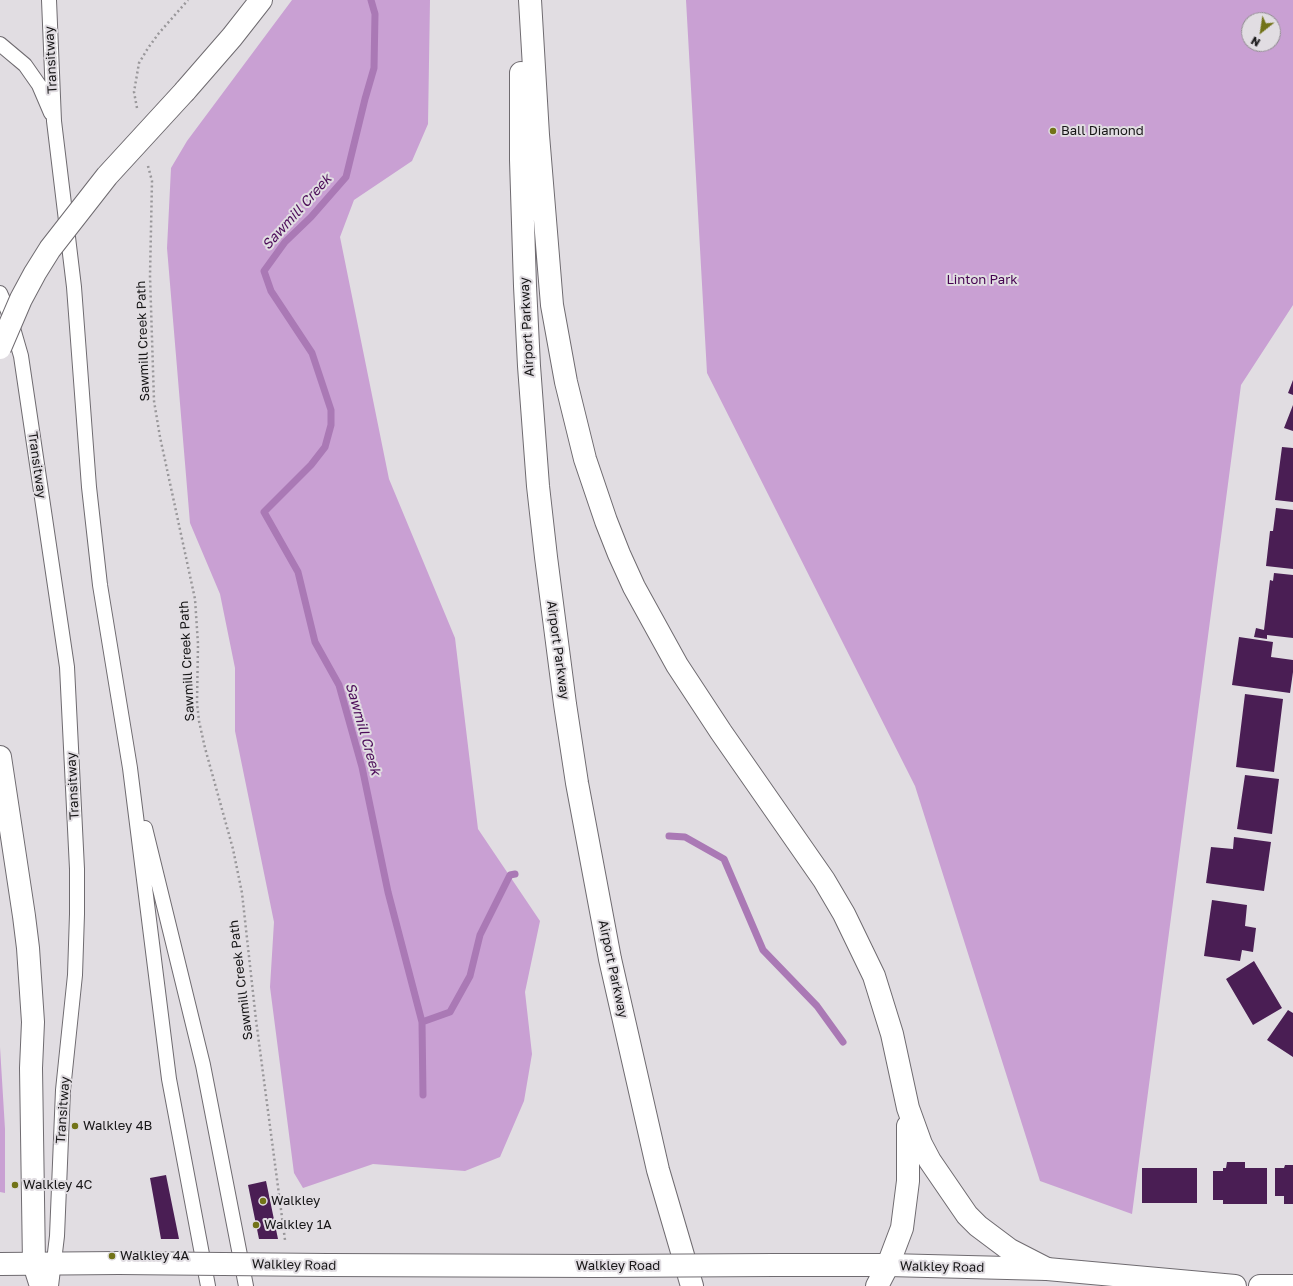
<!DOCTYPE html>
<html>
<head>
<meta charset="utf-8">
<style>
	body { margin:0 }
	#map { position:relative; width:1293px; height:1286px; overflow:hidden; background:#e1dde2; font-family:"Golos Text",sans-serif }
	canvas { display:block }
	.north { position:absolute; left:1241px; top:12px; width:40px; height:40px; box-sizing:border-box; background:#e1dde2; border:1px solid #918e91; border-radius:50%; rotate:210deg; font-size:11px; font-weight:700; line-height:16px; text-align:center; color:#181718 }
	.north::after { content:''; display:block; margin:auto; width:14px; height:18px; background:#727318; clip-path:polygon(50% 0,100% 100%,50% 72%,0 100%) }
</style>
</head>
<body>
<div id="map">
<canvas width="1293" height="1286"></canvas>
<div class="north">N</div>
</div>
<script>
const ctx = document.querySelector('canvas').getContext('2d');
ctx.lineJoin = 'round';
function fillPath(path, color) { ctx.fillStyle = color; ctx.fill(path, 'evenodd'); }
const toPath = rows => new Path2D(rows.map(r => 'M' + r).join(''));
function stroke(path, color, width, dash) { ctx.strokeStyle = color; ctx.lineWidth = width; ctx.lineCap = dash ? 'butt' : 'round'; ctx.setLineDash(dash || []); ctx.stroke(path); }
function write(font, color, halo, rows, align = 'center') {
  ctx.font = font + ' "Golos Text",sans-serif'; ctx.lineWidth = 4; ctx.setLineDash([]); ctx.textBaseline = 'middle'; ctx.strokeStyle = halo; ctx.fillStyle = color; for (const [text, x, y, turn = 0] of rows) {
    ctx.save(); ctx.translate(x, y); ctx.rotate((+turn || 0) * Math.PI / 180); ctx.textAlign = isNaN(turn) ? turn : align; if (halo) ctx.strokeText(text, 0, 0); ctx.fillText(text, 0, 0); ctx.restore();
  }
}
fillPath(toPath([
	[292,0,430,0,428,124,412,161,354,200,340,237,389,479,455,638,478,829,540,921,525,992,532,1054,524,1101,500,1157,465,1171,373,1164,303,1188,294,1173,270,987,274,922,235,731,235,668,220,594,190,523,167,248,171,168,187,141],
	[686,0,1293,0,1293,305,1241,385,1132,1214,1040,1181,915,786,707,373],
	[1249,20,1273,20,1273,44,1249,44],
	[0,1047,5,1129,5,1193,0,1192]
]), '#c9a0d3');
stroke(toPath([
	[371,0,375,14,374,68,365,99,346,177,311,217,285,242,264,271,271,291,312,353,331,410,331,425,325,447,311,465,264,512,298,572,315,642,339,685,362,767,388,892,422,1022,423,1095],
	[669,836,685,837,724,859,763,950,817,1006,843,1042],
	[422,1022,450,1012,470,976,480,935,510,875,515,874]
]), '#aa79b5', 7);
fillPath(toPath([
	[1293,380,1293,395,1288,393],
	[1293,405,1293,431,1284,428],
	[1282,447,1293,448,1293,502,1275,500],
	[1276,508,1293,510,1293,569,1266,566,1270,531,1273,531],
	[1274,573,1293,575,1293,638,1267,635,1267,639,1254,637,1256,628,1264,630,1270,580,1273,581],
	[1239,637,1273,642,1271,657,1293,660,1293,672,1290,693,1232,685],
	[1245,694,1283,699,1274,772,1236,767],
	[1245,775,1279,779,1272,834,1237,829],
	[1234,837,1271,842,1264,891,1206,883,1211,847,1233,849],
	[1212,900,1247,905,1245,926,1256,928,1253,952,1242,950,1240,961,1204,956],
	[1254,961,1282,1008,1253,1025,1226,979],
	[1288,1010,1293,1013,1293,1057,1267,1040],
	[1227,1162,1245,1162,1245,1168,1267,1168,1267,1204,1223,1204,1223,1200,1213,1200,1213,1171,1223,1171,1223,1168,1226,1168],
	[1285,1165,1293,1165,1293,1204,1284,1204,1284,1196,1275,1196,1275,1168,1284,1168],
	[1142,1168,1197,1168,1197,1203,1142,1203],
	[166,1175,179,1239,161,1239,150,1178],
	[266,1181,271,1205,278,1239,259,1239,248,1185]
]), '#4a1e54');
const service = toPath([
	[49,0,54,121,74,287,89,487,100,585,130,768,169,1079,208,1286],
	[0,44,25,65,39,85,51,113],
	[0,293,8,311,21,356,67,667,77,869,77,914,75,975,63,1090,57,1236,51,1286],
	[145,828,203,1065,246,1286]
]);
const secondary = toPath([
	[0,1264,119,1263],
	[327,1265,597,1266],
	[774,1265,888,1265,1047,1269,1235,1286],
	[1260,1286,1293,1286]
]);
const trunk = toPath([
	[530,0,538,135,552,305,566,382,585,459,606,521,619,554,634,587,677,665,721,732,824,880,844,914,874,976,892,1034,908,1108,921,1144,930,1161,967,1215,978,1226,1010,1250,1047,1269],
	[521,73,521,160,525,286,529,366,538,486,546,557,565,704,577,783,610,959,658,1170,692,1286],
	[185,91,232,37,261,0],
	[0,757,24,916,28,948,33,1022,31,1068,34,1264,41,1286],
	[877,1286,888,1265,902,1228,908,1181,908,1126]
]);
stroke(service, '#6f6b70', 16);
stroke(secondary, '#6f6b70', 24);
stroke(trunk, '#6f6b70', 24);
stroke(toPath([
	[137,108,134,92,139,63,148,48,159,33,188,0],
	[148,166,152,181,150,276,154,401,160,437,195,599,198,644,197,703,199,721,205,748,233,849,242,893,256,1020,285,1240]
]), '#99979a', 2.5, [2, 3]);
stroke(service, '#fff', 14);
stroke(secondary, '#fff', 22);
stroke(trunk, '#fff', 22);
const secondaryBridge = toPath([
	[119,1263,327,1265],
	[597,1266,774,1265]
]);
const trunkBridge = toPath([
	[0,348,21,299,35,273,50,249,107,176,185,91]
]);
stroke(secondaryBridge, '#6f6b70', 24, []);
stroke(trunkBridge, '#6f6b70', 24, []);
stroke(secondaryBridge, '#fff', 22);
stroke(trunkBridge, '#fff', 22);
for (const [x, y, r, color] of [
	[1053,131,4,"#727318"],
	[75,1126,4,"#727318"],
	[15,1185,4,"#727318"],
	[263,1201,4,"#727318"],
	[256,1225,4,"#727318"],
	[112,1256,4,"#727318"]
]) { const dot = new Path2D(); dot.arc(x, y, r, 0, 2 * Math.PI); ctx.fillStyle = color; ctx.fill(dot); stroke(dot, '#e1dde2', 1.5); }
write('13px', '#181718', '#e1dde2', [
	["Transitway",51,60,-93],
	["Airport Parkway",527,327,-93],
	["Sawmill Creek Path",143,341,-92],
	["Transitway",37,465,82],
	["Airport Parkway",558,650,82],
	["Sawmill Creek Path",187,661,-93],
	["Transitway",73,786,-93],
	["Airport Parkway",613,969,78],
	["Sawmill Creek Path",241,980,-97],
	["Transitway",63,1110,-86],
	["Walkley Road",294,1265,1],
	["Walkley Road",618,1266],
	["Walkley Road",942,1267,1]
]);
write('13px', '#181718', '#e1dde2', [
	["Ball Diamond",1061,131],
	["Walkley 4B",83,1126],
	["Walkley 4C",23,1185],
	["Walkley",271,1201],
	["Walkley 1A",264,1225],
	["Walkley 4A",120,1256]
], 'left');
write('13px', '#450351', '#e1dde2', [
	["Linton Park",982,280]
]);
write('italic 14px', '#4d0e5a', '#e1dde2', [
	["Sawmill Creek",297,212,-48],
	["Sawmill Creek",363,729,74]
]);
</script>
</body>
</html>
